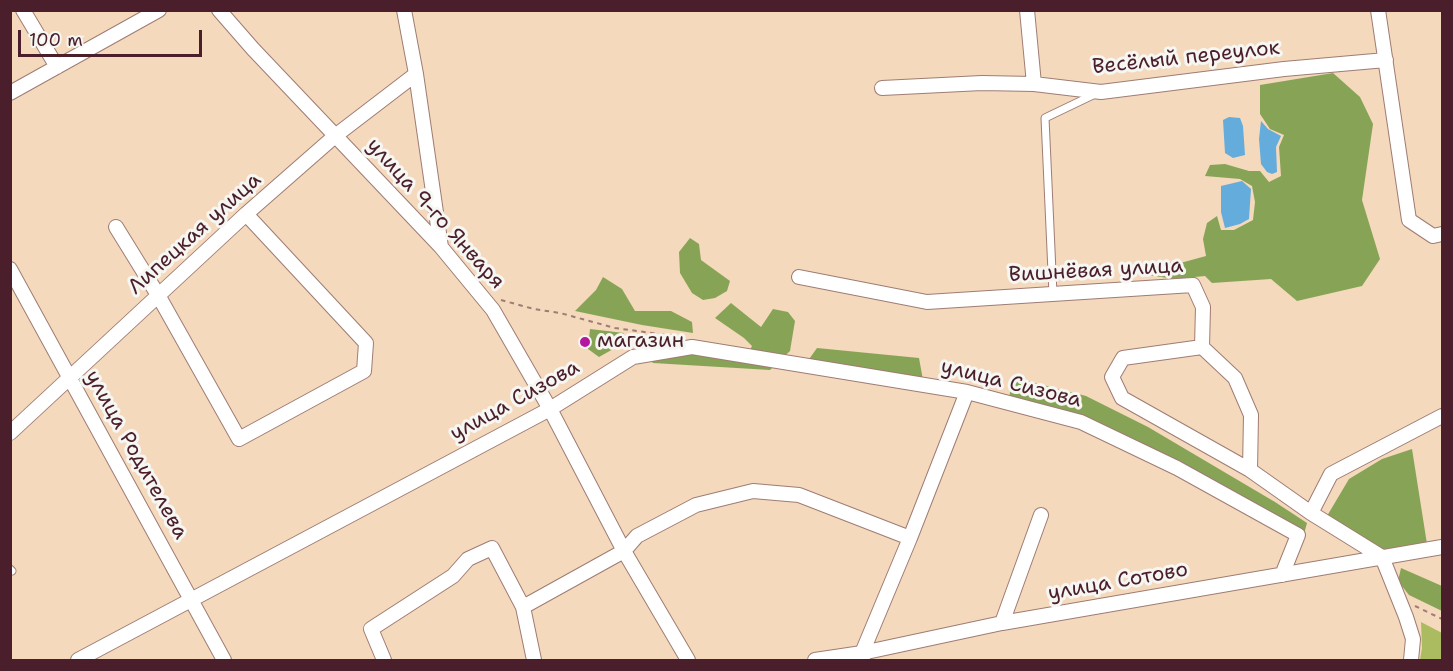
<!DOCTYPE html>
<html>
<head>
<meta charset="utf-8">
<style>
	body { margin:0 }
	#map { position:relative; width:1453px; height:671px; overflow:hidden; background:#f4d9bc; font-family:"Shantell Sans",sans-serif }
	canvas { display:block }
	.frame { position:absolute; inset:0; border:12px solid #4a1f2b; pointer-events:none }
	.scale { position:absolute; left:18px; top:30px; width:184px; height:27px; box-sizing:border-box; border:3px solid #4a1f2b; border-top:0; padding-left:8px; font-size:18px; line-height:21px; white-space:nowrap; color:#4a1f2b; -webkit-text-stroke:4px #f6f6f2; paint-order:stroke }
</style>
</head>
<body>
<div id="map">
<canvas width="1453" height="671"></canvas>
<div class="frame"></div>
<div class="scale">100 m</div>
</div>
<script>
const ctx = document.querySelector('canvas').getContext('2d');
ctx.lineJoin = 'round';
function fillPath(path, color) { ctx.fillStyle = color; ctx.fill(path, 'evenodd'); }
const toPath = rows => new Path2D(rows.map(r => 'M' + r).join(''));
function stroke(path, color, width, dash) { ctx.strokeStyle = color; ctx.lineWidth = width; ctx.lineCap = dash ? 'butt' : 'round'; ctx.setLineDash(dash || []); ctx.stroke(path); }
function write(font, color, halo, rows, align = 'center') {
  ctx.font = font + ' "Shantell Sans",sans-serif'; ctx.lineWidth = 6; ctx.setLineDash([]); ctx.textBaseline = 'middle'; ctx.strokeStyle = halo; ctx.fillStyle = color; for (const [text, x, y, turn = 0] of rows) {
    ctx.save(); ctx.translate(x, y); ctx.rotate((+turn || 0) * Math.PI / 180); ctx.textAlign = isNaN(turn) ? turn : align; if (halo) ctx.strokeText(text, 0, 0); ctx.fillText(text, 0, 0); ctx.restore();
  }
}
fillPath(toPath([
	[1421,622,1442,633,1442,660,1420,660,1422,648]
]), '#aabc5f');
fillPath(toPath([
	[1333,73,1360,97,1373,124,1362,200,1380,259,1362,286,1297,301,1271,279,1212,283,1205,276,1174,279,1148,275,1170,262,1184,262,1206,256,1203,239,1207,223,1217,216,1221,230,1234,230,1253,220,1255,202,1252,186,1240,179,1205,176,1210,165,1225,164,1249,171,1260,171,1269,182,1281,176,1279,147,1284,135,1270,129,1260,114,1260,85],
	[690,238,699,244,701,260,730,281,727,291,715,298,703,300,692,293,680,273,679,252],
	[603,277,622,289,635,311,671,311,692,322,693,333,642,325,575,311,596,290],
	[731,303,761,327,773,309,788,312,795,321,790,351,770,370,653,363,649,359,686,349,750,350,752,346,744,338,715,318],
	[590,329,624,333,615,348,599,357,588,349],
	[817,348,919,358,923,380,807,362],
	[1012,377,1086,396,1148,427,1275,502,1307,523,1304,534,1172,460,1009,400],
	[1412,449,1427,544,1381,552,1327,516,1349,479,1382,459],
	[1401,568,1442,586,1442,611,1409,595,1398,581]
]), '#87a456');
fillPath(toPath([
	[1229,117,1240,118,1243,126,1245,155,1233,158,1225,153,1223,120],
	[1261,121,1268,129,1281,136,1276,147,1277,172,1272,174,1267,172,1261,164,1259,139],
	[1242,181,1251,189,1249,219,1240,224,1225,228,1221,212,1221,186]
]), '#64acdb');
const service = toPath([
	[1053,294,1045,118,1095,94],
	[10,569,12,571]
]);
const minor = toPath([
	[23,10,57,67],
	[219,10,253,49,441,247,493,310,550,409,624,551,688,660],
	[404,10,416,74,441,247],
	[1027,10,1034,84],
	[1378,10,1409,220,1433,236,1442,234],
	[882,88,982,83,1034,84,1101,92,1284,69,1386,60],
	[10,93,159,10],
	[116,227,158,295,239,439,364,371,366,343,246,214],
	[10,269,224,660],
	[799,277,927,302,1193,285,1203,307,1202,347,1235,378,1251,415,1250,470],
	[1202,347,1123,358,1112,377,1122,398,1250,470,1311,513,1382,557,1406,617,1413,639,1411,660],
	[10,433,246,214,335,136,416,74],
	[1311,513,1331,474,1442,416],
	[523,607,624,551,637,536,696,505,753,491,799,495,910,538],
	[1002,623,1041,515],
	[78,660,550,409,633,357,692,347,967,392,1081,422,1177,468,1298,535,1282,575],
	[384,660,371,629,453,576,468,559,492,548,523,607,534,660],
	[815,660,862,653,1002,623,1442,547],
	[863,660,862,653,910,538,967,392]
]);
stroke(service, '#9f7c74', 9);
stroke(minor, '#9f7c74', 16);
stroke(toPath([
	[501,300,534,309,560,313,615,328,674,336],
	[1415,606,1442,619]
]), '#9f7c74', 2, [4.5, 4.5]);
stroke(service, '#fff', 7);
stroke(minor, '#fff', 14);
for (const [x, y, r, color] of [
	[585,342,6,"#b5179e"]
]) { const dot = new Path2D(); dot.arc(x, y, r, 0, 2 * Math.PI); ctx.fillStyle = color; ctx.fill(dot); stroke(dot, '#f6f6f2', 2); }
write('21px', '#4a1f2b', '#f6f6f2', [
	["Весёлый переулок",1186,58,-6],
	["улица 9-го Января",435,214,48],
	["Липецкая улица",195,234,-42],
	["Вишнёвая улица",1096,271,-3],
	["улица Сизова",1011,384,14],
	["улица Сизова",515,401,-29],
	["улица Родителева",136,455,61],
	["улица Сотово",1118,582,-10]
]);
write('21px', '#4a1f2b', '#f6f6f2', [
	["магазин",597,342]
], 'left');
</script>
</body>
</html>
